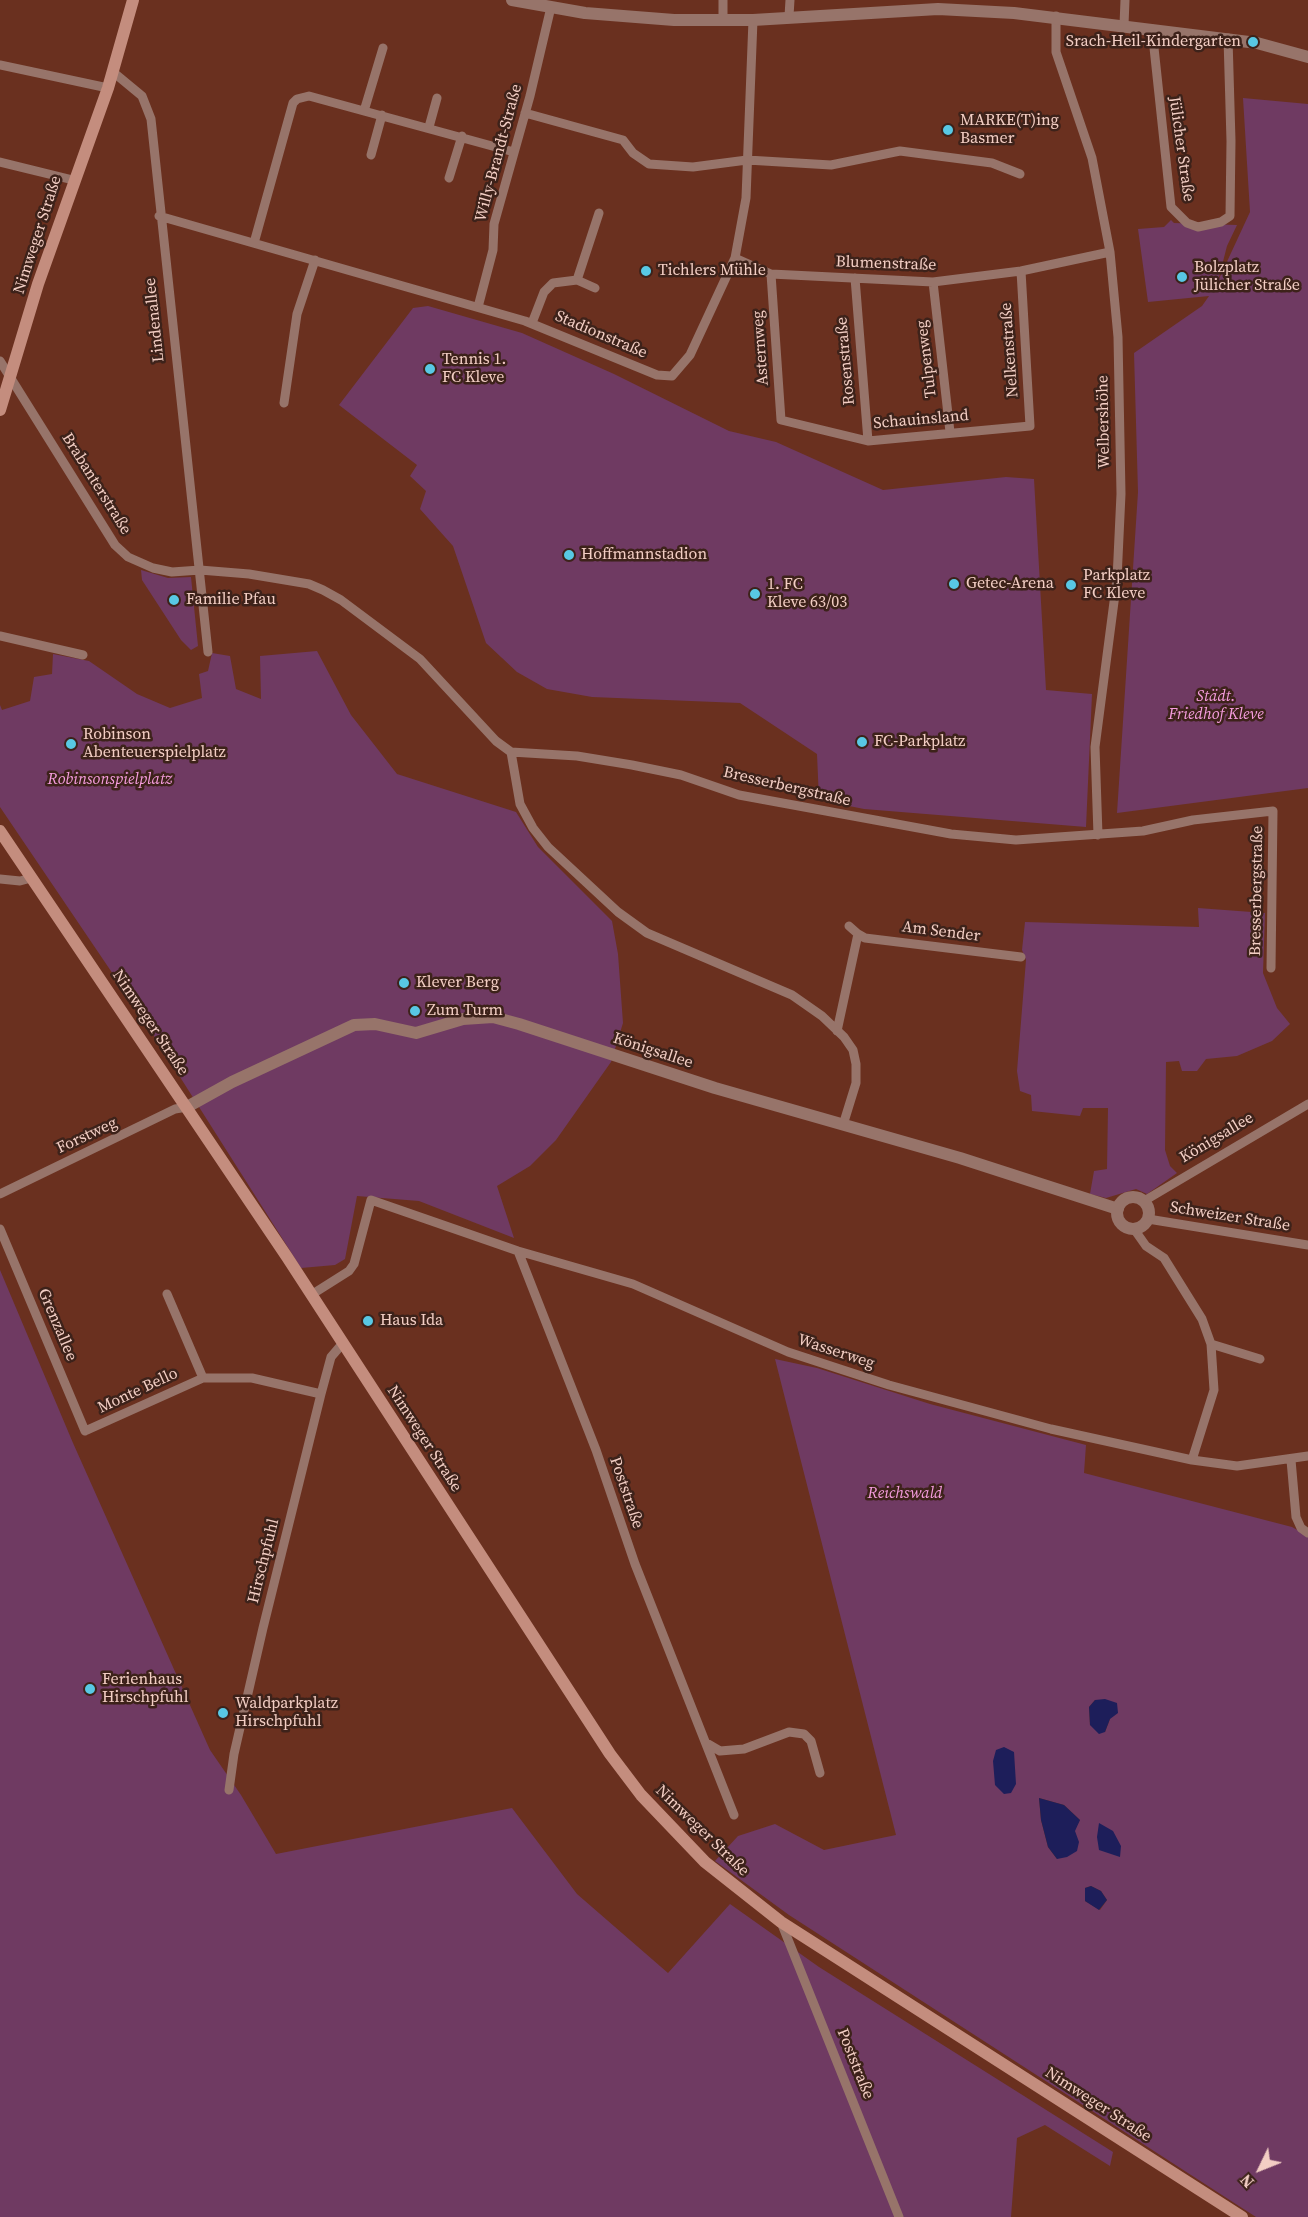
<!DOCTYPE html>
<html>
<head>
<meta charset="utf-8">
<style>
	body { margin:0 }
	#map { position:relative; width:1308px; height:2217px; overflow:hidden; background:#6a301f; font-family:"Source Serif 4",serif }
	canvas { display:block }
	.north { position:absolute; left:1230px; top:2139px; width:60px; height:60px; -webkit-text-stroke:4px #3d221a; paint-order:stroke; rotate:227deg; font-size:16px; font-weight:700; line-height:24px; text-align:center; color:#f3cec4 }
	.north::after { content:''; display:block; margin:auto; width:21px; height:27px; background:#f3cec4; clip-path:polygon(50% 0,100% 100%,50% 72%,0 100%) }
</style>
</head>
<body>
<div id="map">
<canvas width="1308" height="2217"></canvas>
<div class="north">N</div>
</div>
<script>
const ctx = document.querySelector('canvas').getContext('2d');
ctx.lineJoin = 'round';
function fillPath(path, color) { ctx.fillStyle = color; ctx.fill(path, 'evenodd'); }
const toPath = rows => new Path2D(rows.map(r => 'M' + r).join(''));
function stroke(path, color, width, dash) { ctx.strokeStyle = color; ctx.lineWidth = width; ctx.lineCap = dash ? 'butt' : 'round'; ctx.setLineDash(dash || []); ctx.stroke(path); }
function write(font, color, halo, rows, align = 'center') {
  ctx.font = font + ' "Source Serif 4",serif'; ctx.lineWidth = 5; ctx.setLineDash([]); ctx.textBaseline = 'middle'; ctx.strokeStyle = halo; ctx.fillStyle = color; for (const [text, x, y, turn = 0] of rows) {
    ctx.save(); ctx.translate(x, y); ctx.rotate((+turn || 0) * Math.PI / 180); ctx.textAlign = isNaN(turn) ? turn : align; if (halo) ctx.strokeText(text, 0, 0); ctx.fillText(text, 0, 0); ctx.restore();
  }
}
fillPath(toPath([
	[1243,98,1308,104,1308,788,1117,813,1138,492,1134,353,1202,306,1209,296,1148,302,1138,229,1164,227,1171,220,1174,223,1237,225,1227,246,1218,281,1250,212],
	[428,306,522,333,614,374,729,431,776,442,883,490,1006,477,1034,479,1046,690,1092,694,1086,827,864,809,819,800,817,754,740,703,592,697,547,689,517,672,486,643,453,546,420,509,426,491,410,476,417,465,339,405,413,308],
	[141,570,168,578,191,577,198,646,191,650,181,640,142,580],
	[317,651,351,715,397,774,516,812,538,847,612,921,618,954,623,1023,611,1062,556,1140,530,1166,497,1186,514,1238,419,1201,357,1196,345,1259,335,1265,301,1268,142,1017,0,807,0,705,2,710,30,701,34,677,52,674,53,654,89,661,137,694,170,708,202,698,199,674,208,671,212,653,230,656,236,689,261,699,260,656],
	[1198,908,1265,913,1263,973,1277,1008,1290,1024,1272,1041,1237,1056,1206,1059,1197,1071,1182,1071,1179,1061,1166,1062,1165,1150,1170,1166,1177,1173,1147,1194,1136,1189,1106,1198,1090,1194,1094,1171,1107,1169,1108,1108,1083,1108,1080,1116,1032,1111,1031,1095,1020,1091,1017,1071,1026,960,1022,950,1025,922,1199,927],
	[0,1270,73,1443,210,1750,241,1795,276,1854,512,1808,577,1894,668,1973,730,1904,819,1967,1113,2152,1110,2166,1045,2125,1017,2138,1011,2217,0,2217],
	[775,1359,817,1368,930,1404,1086,1445,1084,1473,1292,1527,1308,1536,1308,2217,1256,2217,789,1915,715,1861,738,1836,775,1824,824,1850,896,1835],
	[1095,1700,1110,1719,1105,1732,1090,1725,1089,1707],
	[1039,1798,1064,1805,1080,1820,1057,1859,1048,1847,1041,1820],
	[1091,1886,1101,1891,1107,1900,1100,1910,1085,1901,1085,1888]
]), '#6f3a62');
fillPath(toPath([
	[1105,1699,1117,1703,1118,1713,1110,1719,1105,1732,1099,1734,1090,1725,1089,1707,1095,1700],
	[1004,1747,1014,1752,1016,1784,1011,1793,1004,1794,995,1785,993,1761,996,1750],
	[1039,1798,1064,1805,1080,1820,1075,1831,1079,1842,1077,1851,1067,1857,1057,1859,1048,1847,1041,1820],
	[1099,1823,1113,1831,1121,1846,1120,1857,1099,1850,1097,1837],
	[1091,1886,1101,1891,1107,1900,1099,1910,1085,1901,1085,1888]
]), '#1d1e5a');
stroke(toPath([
	[789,16,790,0],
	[1056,16,1056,52,1092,158,1110,252,1118,337,1121,494,1117,579,1095,747,1098,835],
	[723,19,723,0],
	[1124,25,1125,0],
	[1152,29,1171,207,1187,223,1198,227,1221,222,1230,216,1231,141,1228,38],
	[0,65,108,88],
	[113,72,142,96,151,119,208,652],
	[364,111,383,48],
	[525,113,623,140,633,153,649,164,693,167,747,160,831,165,900,151,992,163,1020,174],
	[429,127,437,98],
	[371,155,382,115],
	[0,162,73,180],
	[449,178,462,136],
	[159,216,525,321,657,375,672,376,690,355,735,258,746,198,753,20],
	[254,243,293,103,297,99,309,96,514,152],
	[735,258,771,274,933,282,1021,271,1110,252],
	[771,274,781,420,868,441,1030,426,1021,271],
	[855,278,868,441],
	[577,280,599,213],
	[933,282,950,432],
	[478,307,493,250,494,224,530,96,551,7],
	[532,323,544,292,553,283,577,280,595,288],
	[0,361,115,545,128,557,153,568,172,572,200,570,249,574,309,584,323,590,341,600,420,659,496,741,511,752,577,756,632,765,681,775,739,795,951,834,1016,840,1143,831,1193,820,1273,811,1271,968],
	[284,403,297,314,315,260],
	[0,636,83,655],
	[511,752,520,804,533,828,548,847,618,912,647,933,792,995,822,1016,844,1037,853,1050,856,1064,856,1083,843,1125],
	[0,879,20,881,31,878],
	[858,934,865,938,1021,957],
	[837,1031,858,934,849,926],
	[0,1194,175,1109,187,1107],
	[1144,1201,1308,1104],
	[1148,1219,1308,1245],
	[0,1229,85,1431,203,1378,252,1378,321,1394],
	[1134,1229,1146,1246,1164,1258,1202,1319,1211,1344,1214,1390,1192,1460],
	[518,1251,596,1450,635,1564,734,1815],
	[167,1294,203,1378],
	[311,1295,349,1271,354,1264,371,1200,518,1251,633,1284,788,1352,889,1385,1051,1429,1192,1460,1237,1466,1308,1456],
	[1211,1344,1260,1359],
	[1291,1460,1296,1517,1301,1528,1308,1533],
	[708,1744,720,1751,744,1749,789,1732,804,1734,811,1741,820,1773],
	[229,1790,234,1754,263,1628,321,1394,331,1357,343,1343],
	[781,1922,899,2217]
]), '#97746a', 9);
stroke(toPath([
	[512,0,585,13,674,20,753,20,938,9,1014,13,1257,43,1308,57],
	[187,1107,232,1082,354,1025,375,1024,416,1033,463,1019,493,1017,519,1024,715,1088,960,1158,1118,1209],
	'1117 1213a16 16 0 1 1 32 0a16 16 0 1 1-32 0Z'
]), '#97746a', 12);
stroke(toPath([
	[0,410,38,284,108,88,133,0],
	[0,831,287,1257,610,1754,641,1795,705,1862,781,1922,1242,2217]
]), '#c48d7e', 12);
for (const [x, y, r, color] of [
	[1253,42,6,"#58c8e4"],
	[948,130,6,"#58c8e4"],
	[646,271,6,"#58c8e4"],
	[1182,277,6,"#58c8e4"],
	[430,369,6,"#58c8e4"],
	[569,555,6,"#58c8e4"],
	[954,584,6,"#58c8e4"],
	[1071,585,6,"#58c8e4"],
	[755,594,6,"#58c8e4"],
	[174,600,6,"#58c8e4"],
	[862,742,6,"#58c8e4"],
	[71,744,6,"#58c8e4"],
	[404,983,6,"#58c8e4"],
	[415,1011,6,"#58c8e4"],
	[368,1321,6,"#58c8e4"],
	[90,1689,6,"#58c8e4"],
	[223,1713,6,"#58c8e4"]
]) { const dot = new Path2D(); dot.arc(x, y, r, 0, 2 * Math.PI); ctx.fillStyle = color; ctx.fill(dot); stroke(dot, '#3d221a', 2); }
write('16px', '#f3cec4', '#3d221a', [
	["Srach-Heil-Kindergarten",1241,42,"right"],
	["MARKE(T)ing",960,121],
	["Basmer",960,139],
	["Bolzplatz",1194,268],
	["Jülicher Straße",1194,286],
	["Tichlers Mühle",658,271],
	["Tennis 1.",442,360],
	["FC Kleve",442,378],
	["Hoffmannstadion",581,555],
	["Parkplatz",1083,576],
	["FC Kleve",1083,594],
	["Getec-Arena",966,584],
	["1. FC",767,585],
	["Kleve 63/03",767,603],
	["Familie Pfau",186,600],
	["Robinson",83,735],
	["Abenteuerspielplatz",83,753],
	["FC-Parkplatz",874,742],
	["Klever Berg",416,983],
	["Zum Turm",427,1011],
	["Haus Ida",380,1321],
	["Ferienhaus",102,1680],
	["Hirschpfuhl",102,1698],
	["Waldparkplatz",235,1704],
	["Hirschpfuhl",235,1722]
], 'left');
write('16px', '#f3cec4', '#3d221a', [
	["Jülicher Straße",1181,149,82],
	["Willy-Brandt-Straße",499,153,-75],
	["Nimweger Straße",38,235,-72],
	["Blumenstraße",886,264,2],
	["Lindenallee",155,320,-96],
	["Stadionstraße",601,335,23],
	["Asternweg",761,348,-94],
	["Nelkenstraße",1010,350,-94],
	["Tulpenweg",927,359,-97],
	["Rosenstraße",846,361,-95],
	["Schauinsland",921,420,-5],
	["Welbershöhe",1104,422,-91],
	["Brabanterstraße",96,484,58],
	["Bresserbergstraße",787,787,13],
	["Bresserbergstraße",1257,891,-89],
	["Am Sender",941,932,7],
	["Nimweger Straße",150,1023,56],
	["Königsallee",653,1051,18],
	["Forstweg",87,1136,-25],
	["Königsallee",1217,1138,-31],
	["Schweizer Straße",1230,1217,9],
	["Grenzallee",57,1325,67],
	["Wasserweg",836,1352,18],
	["Monte Bello",138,1391,-25],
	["Nimweger Straße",424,1439,57],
	["Poststraße",626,1493,71],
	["Hirschpfuhl",264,1561,-76],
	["Nimweger Straße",702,1831,44],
	["Poststraße",855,2064,68],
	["Nimweger Straße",1098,2105,33]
]);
write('italic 16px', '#f69ddf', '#3d221a', [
	["Städt.",1216,697],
	["Friedhof Kleve",1216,715],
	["Robinsonspielplatz",110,780],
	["Reichswald",905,1494]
]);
</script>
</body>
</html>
